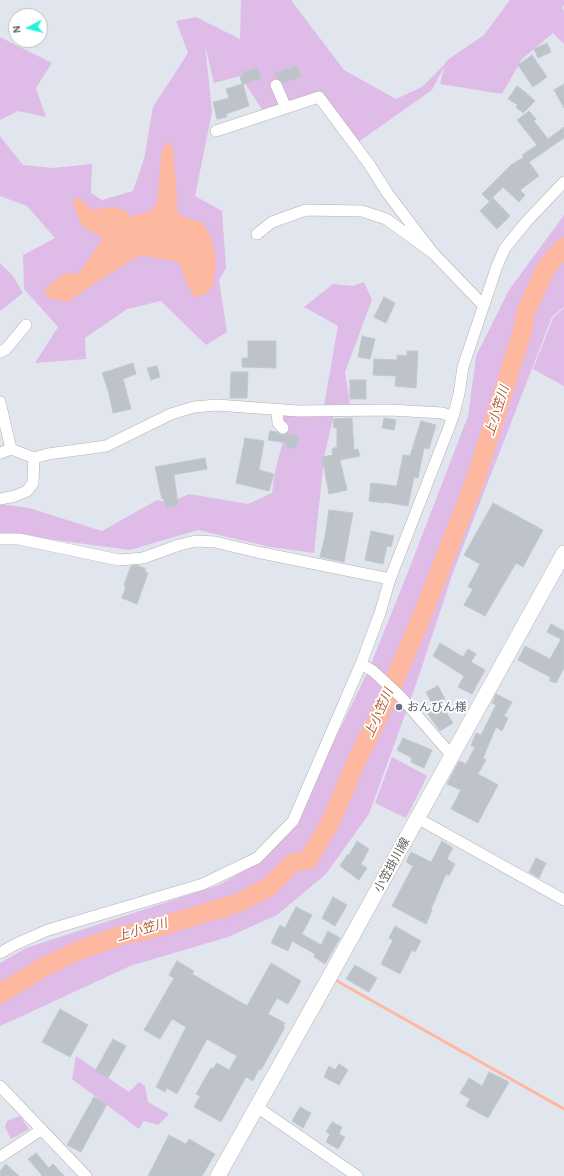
<!DOCTYPE html>
<html>
<head>
<meta charset="utf-8">
<style>
	body { margin:0 }
	#map { position:relative; width:564px; height:1176px; overflow:hidden; background:#e1e6ee; font-family:"Alegreya Sans",sans-serif }
	canvas { display:block }
	.north { position:absolute; left:8px; top:8px; width:40px; height:40px; box-sizing:border-box; background:#fff; border:1px solid #c1bebd; border-radius:50%; rotate:263deg; font-size:11px; font-weight:700; line-height:16px; text-align:center; color:#635d5a }
	.north::after { content:''; display:block; margin:auto; width:14px; height:18px; background:#21f4de; clip-path:polygon(50% 0,100% 100%,50% 72%,0 100%) }
</style>
</head>
<body>
<div id="map">
<canvas width="564" height="1176"></canvas>
<div class="north">N</div>
</div>
<script>
const ctx = document.querySelector('canvas').getContext('2d');
ctx.lineJoin = 'round';
function fillPath(path, color) { ctx.fillStyle = color; ctx.fill(path, 'evenodd'); }
const toPath = rows => new Path2D(rows.map(r => 'M' + r).join(''));
function stroke(path, color, width, dash) { ctx.strokeStyle = color; ctx.lineWidth = width; ctx.lineCap = dash ? 'butt' : 'round'; ctx.setLineDash(dash || []); ctx.stroke(path); }
function write(font, color, halo, rows, align = 'center') {
  ctx.font = font + ' "Alegreya Sans","Noto Sans JP",sans-serif'; ctx.lineWidth = 3.5; ctx.setLineDash([]); ctx.textBaseline = 'middle'; ctx.strokeStyle = halo; ctx.fillStyle = color; for (const [text, x, y, turn = 0] of rows) {
    ctx.save(); ctx.translate(x, y); ctx.rotate((+turn || 0) * Math.PI / 180); ctx.textAlign = isNaN(turn) ? turn : align; if (halo) ctx.strokeText(text, 0, 0); ctx.fillText(text, 0, 0); ctx.restore();
  }
}
fillPath(toPath([
	[241,0,291,0,344,70,396,99,422,87,445,64,446,61,484,35,510,0,564,0,564,5,562,7,564,11,564,44,553,33,522,59,502,94,440,84,444,67,432,90,354,145,319,102,267,117,240,76,214,83,205,45,212,112,195,196,222,211,226,268,219,280,227,332,206,345,161,301,127,309,85,338,86,359,35,363,58,327,24,289,23,255,55,238,27,206,0,196,0,136,23,165,53,168,92,164,91,193,102,200,133,191,144,159,153,107,188,53,176,21,196,17,240,39],
	[0,37,52,63,36,88,46,117,18,111,0,120],
	[564,215,564,307,552,317,452,575,418,679,369,814,326,874,277,915,228,937,130,966,18,1018,0,1026,0,963,26,948,219,885,261,861,294,824,369,669,408,572,468,416,476,356,509,290],
	[0,263,13,276,23,293,0,311],
	[364,282,372,300,345,372,350,404,324,405,338,326,304,307,333,284,353,286],
	[564,308,564,386,533,369,553,318],
	[274,412,334,414,324,458,314,553,270,547,198,530,130,550,10,534,0,534,0,504,29,508,102,531,157,500,169,503,189,494,248,504,272,493,275,472,285,433],
	[392,757,427,776,406,818,375,803],
	[76,1056,129,1092,139,1082,145,1086,148,1102,169,1114,158,1125,144,1121,139,1129,72,1079],
	[20,1116,29,1129,11,1139,5,1127,7,1121]
]), '#dfbbe7');
fillPath(toPath([
	[166,141,173,148,178,214,192,220,203,223,211,237,216,260,213,286,204,295,194,297,187,284,179,262,140,255,89,287,68,302,48,298,44,290,63,274,79,273,103,239,96,233,84,228,80,222,73,202,79,197,92,210,113,207,128,212,129,217,149,212,157,203,161,156]
]), '#ffb8a0');
stroke(toPath([
	[214,910,226,919],
	[337,981,564,1109]
]), '#ffb8a0', 3);
stroke(toPath([
	[0,994,42,968,77,951,119,936,152,929,238,903,269,887,292,863,308,860,330,823,356,762,384,705,422,616,475,481,523,329,525,314,546,268,564,247]
]), '#ffb8a0', 19);
const building = toPath([
	[547,43,551,52,538,58,534,49,547,43],
	[532,55,547,77,533,87,518,65,532,55],
	[297,66,301,77,283,83,280,80,277,78,275,73,297,66],
	[257,68,261,79,243,84,249,106,226,114,227,117,217,119,213,102,229,98,226,89,242,84,240,76,244,75,243,72,257,68],
	[564,84,564,108,554,90,564,84],
	[517,86,525,92,535,101,523,113,516,107,518,105,508,99,517,86],
	[529,111,536,119,534,121,548,139,564,127,564,138,529,162,539,176,520,190,525,195,519,202,503,187,489,201,482,194,511,165,524,157,522,155,537,145,517,120,529,111],
	[493,198,510,216,497,229,480,211,493,198],
	[384,297,395,303,386,323,374,317,384,297],
	[362,336,375,339,370,359,358,357,362,336],
	[248,341,276,341,276,368,242,367,242,358,248,358,248,341],
	[407,351,418,351,416,388,395,386,396,376,373,375,374,359,397,360,397,355,407,356,407,351],
	[133,363,136,374,123,379,131,409,113,413,108,390,102,373,133,363],
	[157,366,160,377,151,380,147,368,157,366],
	[231,372,248,372,247,398,230,398,231,372],
	[350,380,366,380,366,399,350,399,350,380],
	[352,418,354,450,358,449,360,456,340,460,347,490,329,494,322,457,333,455,332,449,337,447,337,428,334,428,333,419,352,418],
	[384,418,396,420,394,430,382,428,384,418],
	[421,421,436,425,429,449,424,448,418,478,414,477,408,506,384,502,384,503,369,501,371,483,396,486,397,485,403,455,410,456,421,421],
	[270,431,277,432,282,435,287,434,299,436,295,449,286,447,287,443,268,440,270,431],
	[245,438,264,441,259,470,274,474,269,491,236,483,245,438],
	[205,458,207,469,177,474,174,475,178,505,166,508,164,499,162,499,155,467,205,458],
	[493,503,543,530,523,567,516,563,485,616,464,605,473,589,468,587,480,564,464,555,493,503],
	[329,510,353,513,344,562,320,557,325,536,329,510],
	[371,531,394,536,391,547,387,546,383,564,365,560,371,531],
	[137,565,146,569,145,572,148,573,137,604,122,598,126,586,124,585,131,566,137,565],
	[551,624,564,631,564,668,556,683,550,681,550,677,518,660,525,646,550,659,561,639,547,632,551,624],
	[440,643,463,657,468,649,476,654,471,662,485,670,472,694,458,687,464,676,433,656,440,643],
	[438,686,445,699,433,705,426,692,438,686],
	[496,694,512,702,504,716,508,718,502,731,496,727,483,758,486,760,478,774,498,785,478,823,451,809,461,790,447,784,459,761,466,764,475,747,471,746,476,733,481,735,496,705,492,703,496,694],
	[442,706,453,723,440,731,428,714,442,706],
	[403,738,432,750,424,768,411,762,412,758,397,750,403,738],
	[357,841,369,849,361,864,367,868,359,880,340,866,347,855,349,855,357,841],
	[442,841,453,848,447,859,455,864,449,876,446,874,431,909,432,910,426,924,392,906,413,866,406,862,411,852,431,862,442,841],
	[536,858,546,863,539,878,529,872,536,858],
	[333,897,347,905,335,926,322,918,333,897],
	[296,907,312,915,302,934,321,945,328,931,340,938,325,964,314,957,315,954,292,941,288,951,271,943,280,925,285,928,296,907],
	[395,926,421,941,415,952,412,950,400,974,381,964,393,940,389,938,395,926],
	[177,961,194,971,192,974,247,1006,271,963,301,981,288,1004,277,998,268,1014,285,1023,283,1026,285,1027,261,1070,259,1069,253,1081,246,1077,221,1122,194,1107,200,1096,196,1094,211,1068,213,1069,217,1063,229,1070,237,1056,207,1039,177,1094,167,1088,165,1092,156,1087,186,1027,172,1019,160,1039,144,1030,174,978,169,975,177,961],
	[355,965,377,978,369,992,346,979,355,965],
	[60,1009,88,1025,70,1057,42,1042,60,1009],
	[113,1039,126,1046,108,1078,95,1071,113,1039],
	[339,1064,348,1070,339,1085,324,1077,329,1066,335,1070,339,1064],
	[489,1072,509,1082,488,1118,466,1106,470,1099,460,1093,469,1078,482,1086,489,1072],
	[94,1097,107,1104,81,1152,67,1145,94,1097],
	[300,1107,311,1113,303,1128,292,1121,300,1107],
	[332,1122,342,1127,339,1134,345,1137,338,1149,326,1142,330,1134,326,1132,332,1122],
	[169,1135,186,1144,189,1139,215,1154,202,1176,148,1176,169,1135],
	[36,1153,49,1168,53,1164,64,1176,41,1176,42,1175,28,1159,36,1153],
	[6,1164,19,1176,0,1176,0,1171,6,1164]
]);
fillPath(building, '#bec3c9');
stroke(building, '#bfc9d3', 1);
const street = toPath([
	[276,85,286,108],
	[216,131,319,97,369,164,388,194,433,253],
	[257,234,272,222,306,210,362,211,386,219,433,253,483,305],
	[0,352,6,349,26,325],
	[0,402,11,449],
	[277,410,278,423,283,428],
	[0,453,11,449,34,458],
	[0,499,15,496,27,491,33,483,34,458,48,454,106,446,171,414,194,407,217,405,298,411,391,410,442,413,453,417],
	[0,539,19,539,119,560,143,558,179,545,196,541,215,542,257,552,390,579],
	[361,664,373,671,400,696,446,749,454,753],
	[417,818,564,900],
	[0,953,16,944,48,930,203,884,257,858,293,821,361,664,380,613,390,579,453,417,459,394,463,367,497,266,505,248,527,221,564,182],
	[0,1086,86,1176],
	[257,1107,357,1176],
	[0,1157,41,1130]
]);
const secondary = toPath([
	[218,1176,325,985,564,553]
]);
stroke(street, '#b5b1ad', 12);
stroke(secondary, '#b8b2ae', 16);
stroke(street, '#fff', 11);
stroke(secondary, '#fff', 15);
for (const [x, y, r, color] of [
	[399,707,4,"#6b7280"]
]) { const dot = new Path2D(); dot.arc(x, y, r, 0, 2 * Math.PI); ctx.fillStyle = color; ctx.fill(dot); stroke(dot, '#fff', 1.5); }
write('12px', '#5b616d', '#fff', [
	["おんびん様",407,707]
], 'left');
write('12px', '#635d5a', '#fff', [
	["小笠掛川線",392,865,-61]
]);
write('italic 13px', '#ae5d35', '#fff', [
	["上小笠川",497,411,-72],
	["上小笠川",379,713,-66],
	["上小笠川",142,930,-16]
]);
</script>
</body>
</html>
